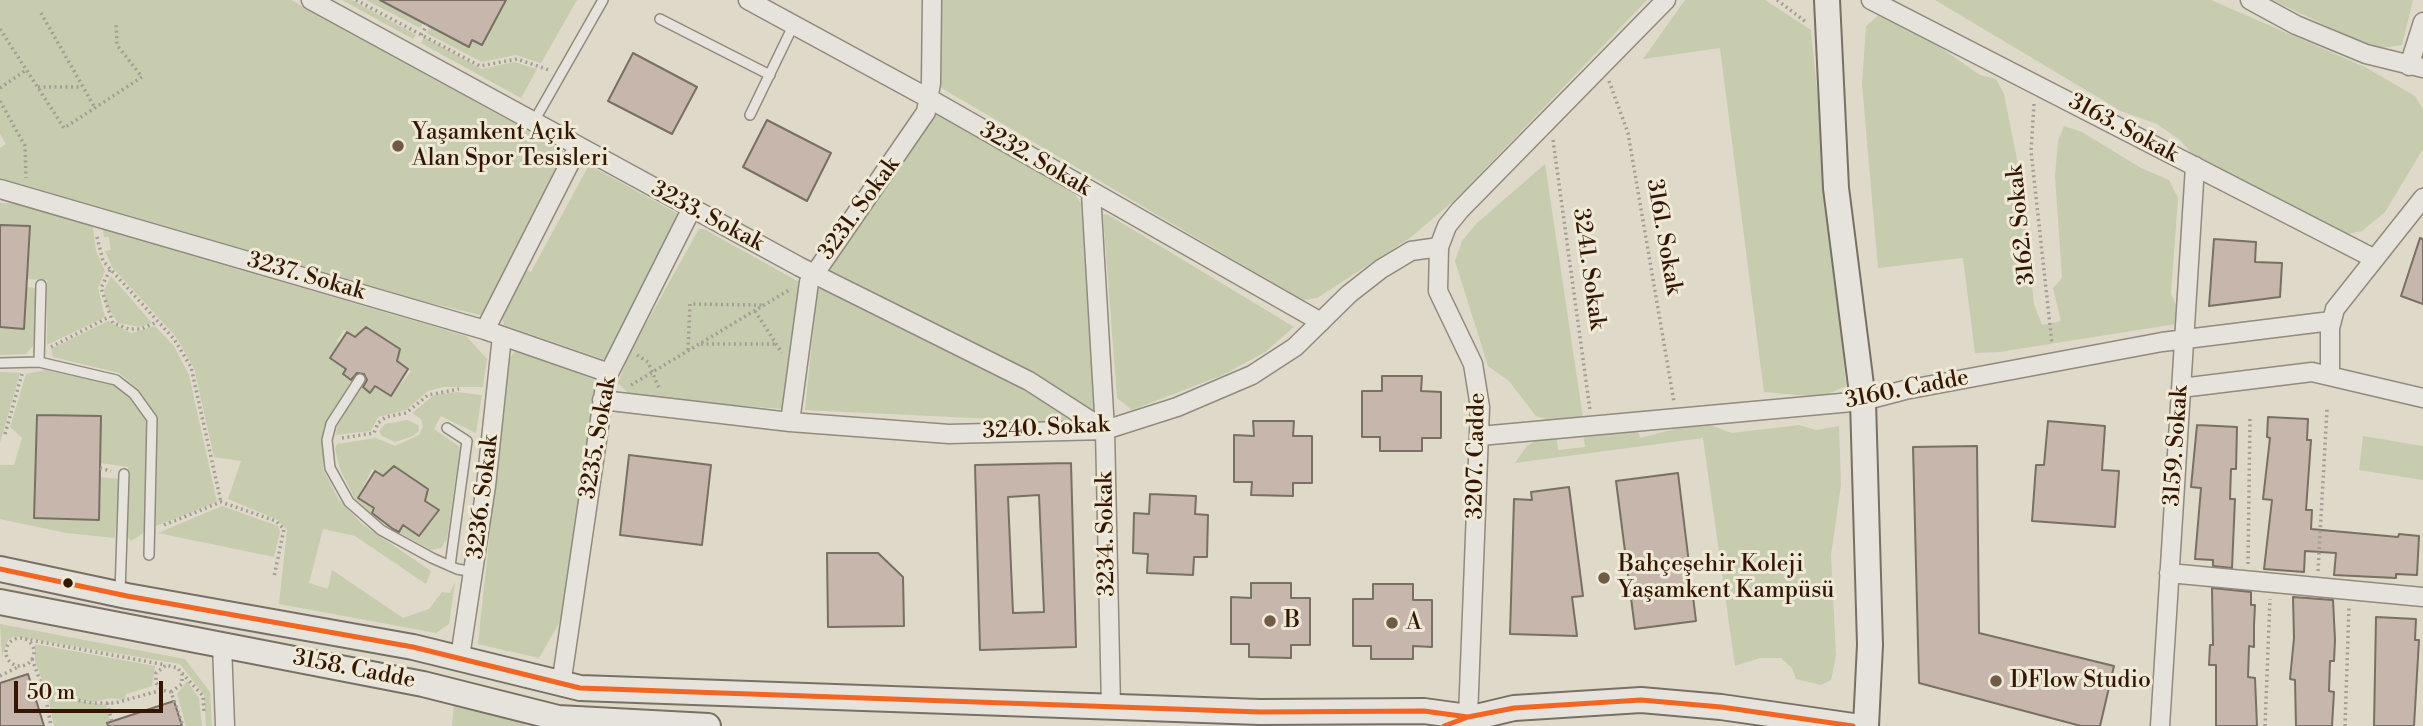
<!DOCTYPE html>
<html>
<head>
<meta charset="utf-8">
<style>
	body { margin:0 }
	#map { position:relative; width:2423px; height:726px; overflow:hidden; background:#dfd9c9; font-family:"Libre Bodoni",serif }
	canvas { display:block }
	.scale { position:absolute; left:14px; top:681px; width:149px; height:32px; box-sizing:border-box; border:4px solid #351701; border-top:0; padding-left:9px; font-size:21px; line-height:24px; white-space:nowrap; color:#351701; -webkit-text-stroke:5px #efe9d7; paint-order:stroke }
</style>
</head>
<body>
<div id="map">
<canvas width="2423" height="726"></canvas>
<div class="scale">50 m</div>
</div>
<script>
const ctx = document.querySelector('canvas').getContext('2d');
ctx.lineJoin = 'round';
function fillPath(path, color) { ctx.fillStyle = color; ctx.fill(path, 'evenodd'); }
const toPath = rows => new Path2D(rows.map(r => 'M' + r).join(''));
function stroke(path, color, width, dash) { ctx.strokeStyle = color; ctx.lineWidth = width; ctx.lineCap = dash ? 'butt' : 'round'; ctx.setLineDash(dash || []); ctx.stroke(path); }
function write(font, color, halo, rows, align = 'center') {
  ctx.font = font + ' "Libre Bodoni",serif'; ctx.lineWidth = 6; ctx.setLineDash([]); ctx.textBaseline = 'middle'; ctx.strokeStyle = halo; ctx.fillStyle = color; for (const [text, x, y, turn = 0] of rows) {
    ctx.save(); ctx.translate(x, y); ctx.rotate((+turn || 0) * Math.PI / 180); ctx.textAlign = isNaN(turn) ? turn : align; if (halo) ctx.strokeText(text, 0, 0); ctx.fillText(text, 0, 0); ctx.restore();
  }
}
fillPath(toPath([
	[0,0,291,0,568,153,484,316,369,288,0,182,0,148,6,144,0,134],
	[342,0,352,0,416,35,413,39],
	[366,0,383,0,423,23,420,28],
	[503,0,577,0,541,63,516,55,482,62,426,33,430,27,469,47,472,40,482,45,505,2],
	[939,0,1647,0,1458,197,1410,238,1317,298,1302,300,940,87],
	[1685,0,1765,0,1811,30,1846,386,1821,397,1764,392,1720,48,1643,59],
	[1935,0,2211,0,2365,67,2415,96,2423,109,2423,149,2385,212,2362,231,2348,234,2207,170,2180,140,2157,124,2121,111],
	[2272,0,2413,0,2402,45,2382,48,2363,43],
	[1880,14,1901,20,1980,75,1996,79,2004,94,2018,164,2034,304,2042,325,2061,321,2053,288,2062,278,2055,176,2058,141,2064,126,2082,132,2141,168,2169,180,2178,198,2171,294,2177,307,2176,324,1999,352,1975,353,1963,258,1878,268,1862,84,1866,26],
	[424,37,482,69,514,62,537,69,521,98,421,43],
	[936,113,1075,194,1081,204,1097,416,1080,423,805,410,817,292,823,286,826,266],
	[1545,164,1583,418,1546,419,1536,416,1509,381,1488,366,1455,261,1462,241,1476,224],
	[589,165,682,216,606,360,504,325,502,317,526,270,531,272],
	[0,203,27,204,93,227,96,251,105,271,98,288,105,317,47,345,47,280,27,279,30,227,0,225],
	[1107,214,1294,327,1265,352,1223,375,1132,410,1117,398,1103,215],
	[699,229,704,229,799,282,783,409,655,399,628,393,618,383,629,354],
	[103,230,466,336,487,359,483,387,443,387,428,391,406,410,378,417,371,431,336,435,337,426,361,386,370,392,375,386,391,396,411,371,397,361,400,349,367,327,355,337,344,330,337,341,346,369,342,375,351,381,323,429,323,469,339,500,362,524,431,571,426,584,355,536,323,529,309,583,328,589,332,570,403,618,429,609,442,592,450,593,455,582,449,624,436,633,279,604,287,530,278,520,228,499,241,461,214,457,194,368,176,337,112,267,105,251,111,250,109,237,104,237],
	[111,276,152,323,140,327,118,323,106,305,104,290],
	[26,287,36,288,33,346,26,354,0,355,0,327,24,328],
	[108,321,131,333,155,326,174,346,189,375,217,502,156,526,157,418,138,389,119,373,53,357,51,349],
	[523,350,597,381,565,613,539,658,478,644,508,361,515,351],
	[46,370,124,387,146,420,145,532,131,541,126,535,128,467,100,463,101,416,37,415,35,518,98,520,100,477,119,479,115,538,66,533,0,519,0,465,14,465,22,438,10,427,26,374],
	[0,372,20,373,0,443],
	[456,392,482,395,476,433,441,416,434,429,460,447,447,539,441,548,431,550,398,532,403,525,419,536,428,521,431,523,439,511,425,501,428,488,395,467,383,476,372,469,358,497,374,508,370,515,356,501,340,469,335,449,337,444,376,438,395,446,419,435,423,427,421,419,412,413,434,395],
	[407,420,418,425,419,431,413,436,395,442,382,436,379,431,385,424],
	[1702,422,1732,433,1799,425,1816,430,1839,426,1841,485,1831,555,1836,656,1831,680,1821,685,1796,679,1792,668,1781,658,1760,658,1735,666,1703,438,1515,463,1527,446,1543,436,1556,434,1558,450,1585,447,1583,432,1637,427,1640,438],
	[2363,436,2423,446,2423,480,2359,470],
	[222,506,278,526,280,532,274,557,158,533],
	[0,624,185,659,210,692,212,726,206,726,204,695,180,664,14,636,8,640,2,656],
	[35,644,155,666,152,686,126,694,125,700,112,698,92,702,47,693,35,661],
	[187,681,199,698,202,726,186,726,177,694],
	[48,696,106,705,111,726,54,726],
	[454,702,525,724,526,726,452,726]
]), '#c6ccad');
const building = toPath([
	[380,0,506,0,482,45,472,40,469,47,380,0],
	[633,53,697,87,672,134,608,101,633,53],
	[767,120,831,153,807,201,743,167,767,120],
	[0,225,30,226,24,329,0,327,0,225],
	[2420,238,2423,239,2423,304,2401,296,2420,238],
	[2214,239,2256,242,2255,262,2282,263,2280,297,2209,306,2214,239],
	[366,327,400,349,397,361,408,369,391,396,375,386,370,393,363,387,367,380,364,374,357,373,351,380,343,374,346,369,330,358,347,332,355,337,366,327],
	[1382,376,1422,376,1421,391,1441,392,1441,438,1422,438,1422,451,1380,451,1380,437,1362,437,1362,391,1382,391,1382,376],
	[37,415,101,416,99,520,34,518,37,415],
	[2268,417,2308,419,2307,440,2311,440,2306,510,2312,510,2311,529,2398,537,2399,534,2419,536,2417,575,2396,574,2396,578,2334,575,2336,553,2305,551,2304,572,2264,569,2272,500,2263,499,2270,438,2267,437,2268,417],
	[1253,421,1294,421,1293,436,1312,436,1312,483,1293,483,1293,496,1251,495,1252,482,1234,482,1234,435,1254,436,1253,421],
	[2048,421,2105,426,2102,470,2119,471,2115,527,2032,521,2036,465,2044,465,2048,421],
	[2197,425,2237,427,2236,469,2231,469,2230,499,2235,499,2232,568,2213,566,2213,560,2195,559,2201,488,2191,487,2197,425],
	[1977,446,1979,633,2114,666,2100,726,2081,726,1919,683,1913,447,1977,446],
	[629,455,711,465,702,545,620,535,629,455],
	[1071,463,1076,647,980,650,975,465,1071,463],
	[1039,495,1044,612,1013,613,1008,497,1039,495],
	[394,466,428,489,425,501,439,510,419,536,403,525,399,532,393,529,372,513,374,508,358,498,375,471,383,476,394,466],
	[1678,473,1696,621,1635,629,1616,481,1678,473],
	[1569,487,1583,596,1572,597,1577,636,1510,634,1514,499,1532,500,1531,492,1569,487],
	[1150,494,1196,496,1195,514,1208,515,1207,557,1194,557,1193,575,1147,573,1148,554,1133,553,1134,513,1149,514,1150,494],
	[827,553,878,553,903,577,904,626,828,627,827,553],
	[1251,583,1291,583,1291,598,1310,598,1310,645,1291,645,1291,658,1249,657,1249,644,1231,644,1231,597,1251,598,1251,583],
	[1373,584,1413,584,1413,600,1432,600,1432,647,1413,646,1413,659,1371,659,1371,646,1353,646,1353,599,1373,599,1373,584],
	[2212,588,2251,592,2251,605,2255,605,2254,625,2254,647,2249,646,2248,677,2255,678,2257,726,2216,726,2216,665,2209,665,2210,645,2213,645,2212,588],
	[2293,597,2333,600,2335,640,2334,661,2330,661,2329,691,2334,692,2332,726,2296,726,2295,680,2290,679,2294,638,2293,597],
	[2376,617,2416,619,2415,640,2419,640,2414,726,2374,726,2376,617],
	[28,674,44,726,0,726,0,683,28,674],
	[174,701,182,726,108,726,107,723,174,701]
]);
fillPath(building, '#c6b6ab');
stroke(building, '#787064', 2);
const lane = toPath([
	[660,19,770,75],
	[750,115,794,24],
	[533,123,603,0],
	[39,362,41,285],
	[0,363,39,362,116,380,134,394,152,419,149,555],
	[360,379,331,424,327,440,330,468,349,502,381,530,432,558,457,569,474,572],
	[447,428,467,441,450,566],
	[120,592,124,474]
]);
const street = toPath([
	[311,0,800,267,1029,381,1105,430],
	[748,0,930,99,1321,322],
	[1871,0,2375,259],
	[2250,0,2296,25,2366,54,2423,68],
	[2409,66,2423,22],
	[0,189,485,330,609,373],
	[1091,193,1105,430,1111,708],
	[485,330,578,147],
	[2330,374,2330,328,2335,309,2423,198],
	[2181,388,2312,372,2423,398],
	[602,400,790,422,949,434,1105,430,1177,407,1252,375,1295,347,1349,294,1381,269,1411,251,1439,247],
	[790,422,809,282,926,112,931,83,932,0],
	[1480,436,1863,401,1905,390,2162,342,2331,321],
	[2169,573,2423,597],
	[222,644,225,726],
	[460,657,486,486,502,336],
	[561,685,606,379,692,208],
	[1465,726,1468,717,1480,407,1473,364,1438,291,1439,247,1447,226,1460,210,1666,0],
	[2160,726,2195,166]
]);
const secondary = toPath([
	[1827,0,1836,188,1863,401,1870,645,1866,726],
	[0,569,127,596,413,647,580,688,1260,712,1424,711,1468,717],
	[0,602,423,684,558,718,708,726],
	[1455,722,1514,708,1641,700,1721,707,1853,726]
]);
stroke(lane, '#918a7e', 12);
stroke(street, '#918a7e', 21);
stroke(secondary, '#787064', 28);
stroke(toPath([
	[356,0,480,66,517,59,549,70],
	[1777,0,1806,22],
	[41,13,95,108],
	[0,29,64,128,142,77,117,45,116,23],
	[421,35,427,25],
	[1609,81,1628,133,1674,402],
	[38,87,81,87],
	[0,88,26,70],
	[0,101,25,146,26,178],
	[2034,104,2031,151,2052,344],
	[1553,140,1590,410],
	[97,237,103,261,174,339,191,367,221,502],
	[110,270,101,288,113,323,129,329,141,329,157,322],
	[755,311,782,353],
	[701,344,776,344],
	[51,347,109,317],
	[688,350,690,304,763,305],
	[637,355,648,362,659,388],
	[631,385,789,290],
	[5,434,22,374],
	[342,438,374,433,378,423,386,417,406,413,428,395,459,389],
	[100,468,111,471],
	[164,525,221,502,276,521,284,529,274,577],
	[2248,564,2250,416],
	[2318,571,2327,409],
	'6 652a14 14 0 1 1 28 0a14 14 0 1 1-28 0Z',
	[25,639,166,665],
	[32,659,45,694,92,703,115,703,162,690],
	[182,673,203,696,204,713],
	[0,676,20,666],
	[171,692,182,684,182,675,178,668,166,665,156,673,156,683,162,690,171,692,183,726],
	[45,694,51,726],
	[107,703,113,726],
	[2265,726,2270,599],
	[2345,726,2349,606]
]), '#a49e96', 3.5, [2, 3.5]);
stroke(lane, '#e6e3dc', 9);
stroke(street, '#e6e3dc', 18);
stroke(secondary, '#e6e3dc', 24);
stroke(toPath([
	[0,569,127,596,413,647,580,688,1260,712,1424,711,1468,717],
	[1444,726,1468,717,1514,708,1641,700,1721,707,1853,726]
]), '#f26522', 5);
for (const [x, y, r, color] of [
	[398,146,7,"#705b47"],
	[1604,578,7,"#705b47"],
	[68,583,6,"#351701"],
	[1270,621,7,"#705b47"],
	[1392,623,7,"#705b47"],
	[1996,681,7,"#705b47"]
]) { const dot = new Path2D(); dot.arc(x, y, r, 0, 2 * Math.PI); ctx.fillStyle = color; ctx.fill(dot); stroke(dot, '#efe9d7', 2.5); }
write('23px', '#351701', '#efe9d7', [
	["3163. Sokak",2123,129,28],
	["3232. Sokak",1035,160,30],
	["3231. Sokak",860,209,-54],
	["3233. Sokak",707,217,28],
	["3162. Sokak",2022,225,-96],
	["3161. Sokak",1663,237,80],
	["3241. Sokak",1588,269,82],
	["3237. Sokak",306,277,16],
	["3160. Cadde",1907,390,-11],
	["3240. Sokak",1046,429,-3],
	["3235. Sokak",599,438,-80],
	["3159. Sokak",2177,446,-86],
	["3207. Cadde",1477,456,-89],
	["3236. Sokak",484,497,-83],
	["3234. Sokak",1107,534,-91],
	["3158. Cadde",354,670,11]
]);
write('23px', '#351701', '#efe9d7', [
	["Yaşamkent Açık",412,133],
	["Alan Spor Tesisleri",412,159],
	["Bahçeşehir Koleji",1618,565],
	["Yaşamkent Kampüsü",1618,591],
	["B",1284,621],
	["A",1406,623],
	["DFlow Studio",2010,681]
], 'left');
</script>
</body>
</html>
